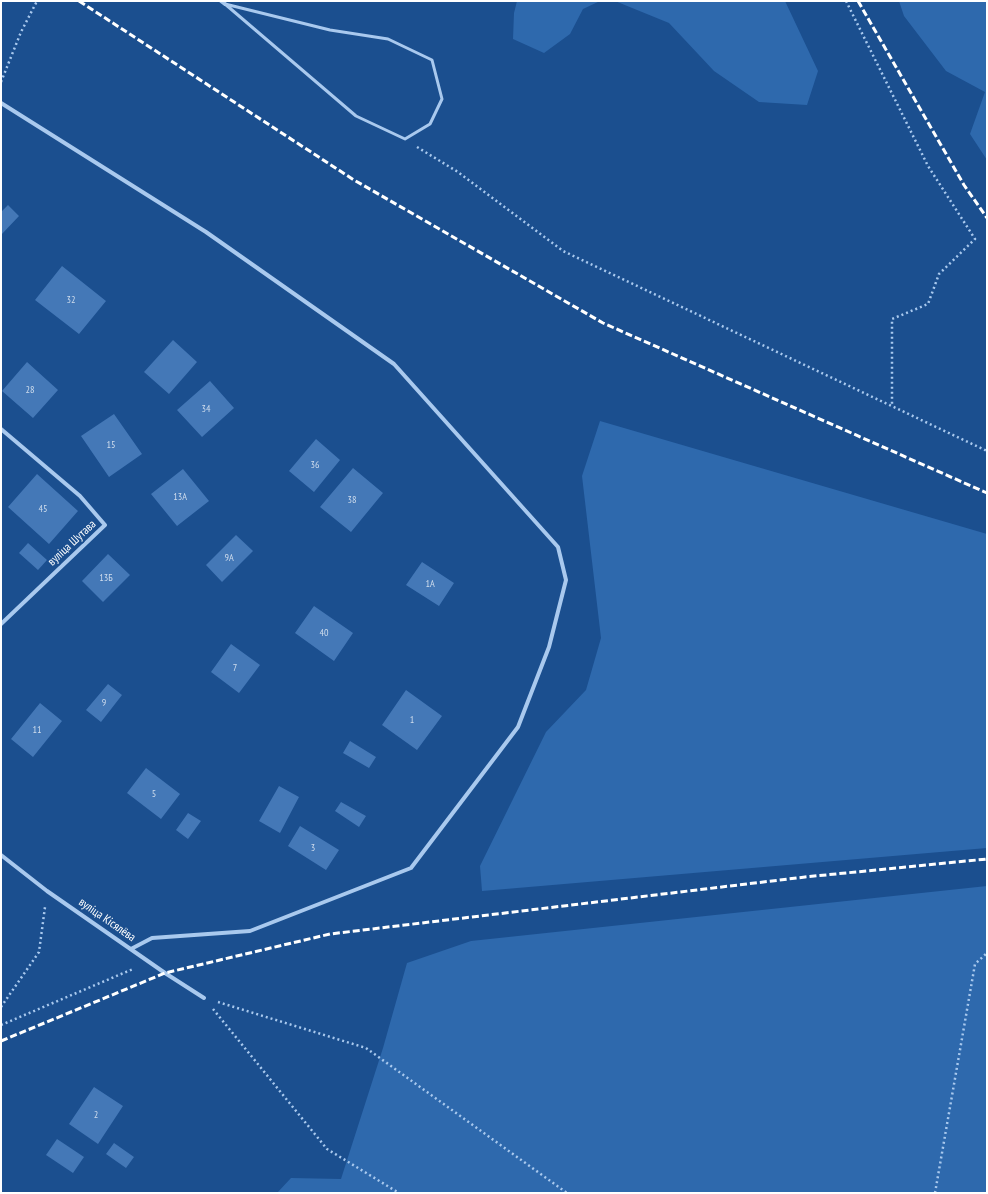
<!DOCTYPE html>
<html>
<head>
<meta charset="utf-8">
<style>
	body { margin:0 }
	#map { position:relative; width:988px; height:1194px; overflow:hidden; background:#1b4f8f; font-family:"PT Sans Narrow",sans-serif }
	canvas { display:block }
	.frame { position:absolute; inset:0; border:2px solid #fff; pointer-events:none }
</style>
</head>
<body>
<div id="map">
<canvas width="988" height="1194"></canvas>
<div class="frame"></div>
</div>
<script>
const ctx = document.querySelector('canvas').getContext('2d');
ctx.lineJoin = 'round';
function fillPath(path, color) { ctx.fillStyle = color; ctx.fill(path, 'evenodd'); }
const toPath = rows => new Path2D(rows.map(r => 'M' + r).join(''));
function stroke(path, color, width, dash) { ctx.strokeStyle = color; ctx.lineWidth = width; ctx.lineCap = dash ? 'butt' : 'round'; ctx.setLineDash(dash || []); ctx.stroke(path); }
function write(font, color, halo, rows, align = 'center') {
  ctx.font = font + ' "PT Sans Narrow",sans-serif'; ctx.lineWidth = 4; ctx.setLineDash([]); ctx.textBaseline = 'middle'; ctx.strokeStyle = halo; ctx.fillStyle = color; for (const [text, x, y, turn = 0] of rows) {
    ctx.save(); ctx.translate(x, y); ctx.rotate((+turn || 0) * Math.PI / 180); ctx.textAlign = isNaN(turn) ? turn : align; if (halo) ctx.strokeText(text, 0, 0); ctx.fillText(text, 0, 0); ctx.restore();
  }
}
fillPath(toPath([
	[517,1,600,1,583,9,570,34,544,53,513,39,514,13],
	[615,1,785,1,818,71,807,105,759,102,714,71,669,23],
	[899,1,987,1,987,160,970,134,985,92,946,71,904,16],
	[600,421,987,534,987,848,482,891,480,866,546,732,586,690,601,638,582,476],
	[987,886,987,1193,277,1193,291,1178,341,1179,383,1048,407,963,471,941]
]), '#2e69ad');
fillPath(toPath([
	[8,205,19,216,1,235,1,212],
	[62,266,106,301,79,334,35,300],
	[173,340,197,362,169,394,144,372],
	[27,362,58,390,33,418,2,391],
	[210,381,234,408,202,437,177,410],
	[114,414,142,454,109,477,81,436],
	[316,439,340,460,314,492,289,471],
	[353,468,383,493,351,532,320,507],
	[183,469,209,501,177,526,151,494],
	[37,474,78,511,49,544,8,507],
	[236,535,253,551,222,582,206,565],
	[28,543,47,560,38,570,19,553],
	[108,554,130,575,103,602,82,581],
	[422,562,454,583,439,606,406,585],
	[314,606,353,633,334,661,295,633],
	[231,644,260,665,239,693,211,672],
	[108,684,122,695,101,722,86,710],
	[406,690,442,716,417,750,382,725],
	[40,703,62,721,33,757,11,739],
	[350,741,376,757,369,768,343,753],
	[146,768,180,794,161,819,127,793],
	[279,786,299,797,280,833,259,821],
	[341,802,366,816,359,827,335,811],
	[188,813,201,821,188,839,176,830],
	[300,826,339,850,326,870,288,846],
	[94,1087,123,1106,98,1144,69,1124],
	[57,1139,84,1157,73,1173,46,1155],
	[114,1143,134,1157,126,1168,106,1154]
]), '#4478b7');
stroke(toPath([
	[846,1,928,166,975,239,939,274,928,304,892,319,892,406],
	[1,82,21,32,37,1],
	[417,147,458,172,563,251,987,451],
	[218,1002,366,1048,567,1193],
	[1,1007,39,952,45,907],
	[213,1009,327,1149,399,1193],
	[1,1025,133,969],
	[935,1193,975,964,987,953]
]), '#a9c9ee', 2.5, [2, 3]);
stroke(toPath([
	[225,4,330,30,388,39,432,60,442,99,430,124,405,139,356,116,225,4]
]), '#a9c9ee', 3);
stroke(toPath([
	[221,1,225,4],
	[1,103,206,232,394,364,558,547,566,580,549,647,518,727,411,868,250,931,152,938,131,949],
	[1,429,80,496,105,525,1,624],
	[1,855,47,891,165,973,204,998]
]), '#a9c9ee', 4);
stroke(toPath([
	[79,1,354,180,603,323,987,493],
	[858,1,964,185,987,218],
	[1,1041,165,973,330,934,805,877,987,859]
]), '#fff', 3, [7, 3]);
write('10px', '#d0dded', null, [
	["32",71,300],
	["28",30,390],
	["34",206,409],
	["15",111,445],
	["36",315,465],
	["13А",180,497],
	["38",352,500],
	["45",43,509],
	["9А",229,558],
	["13Б",106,578],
	["1А",430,584],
	["40",324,633],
	["7",235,668],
	["9",104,703],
	["1",412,720],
	["11",37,730],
	["5",154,794],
	["3",313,848],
	["2",96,1115]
]);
write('12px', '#fff', '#1b4f8f', [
	["вуліца Шутава",72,543,-43],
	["вуліца Кісялёва",107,920,35]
]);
</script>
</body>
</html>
